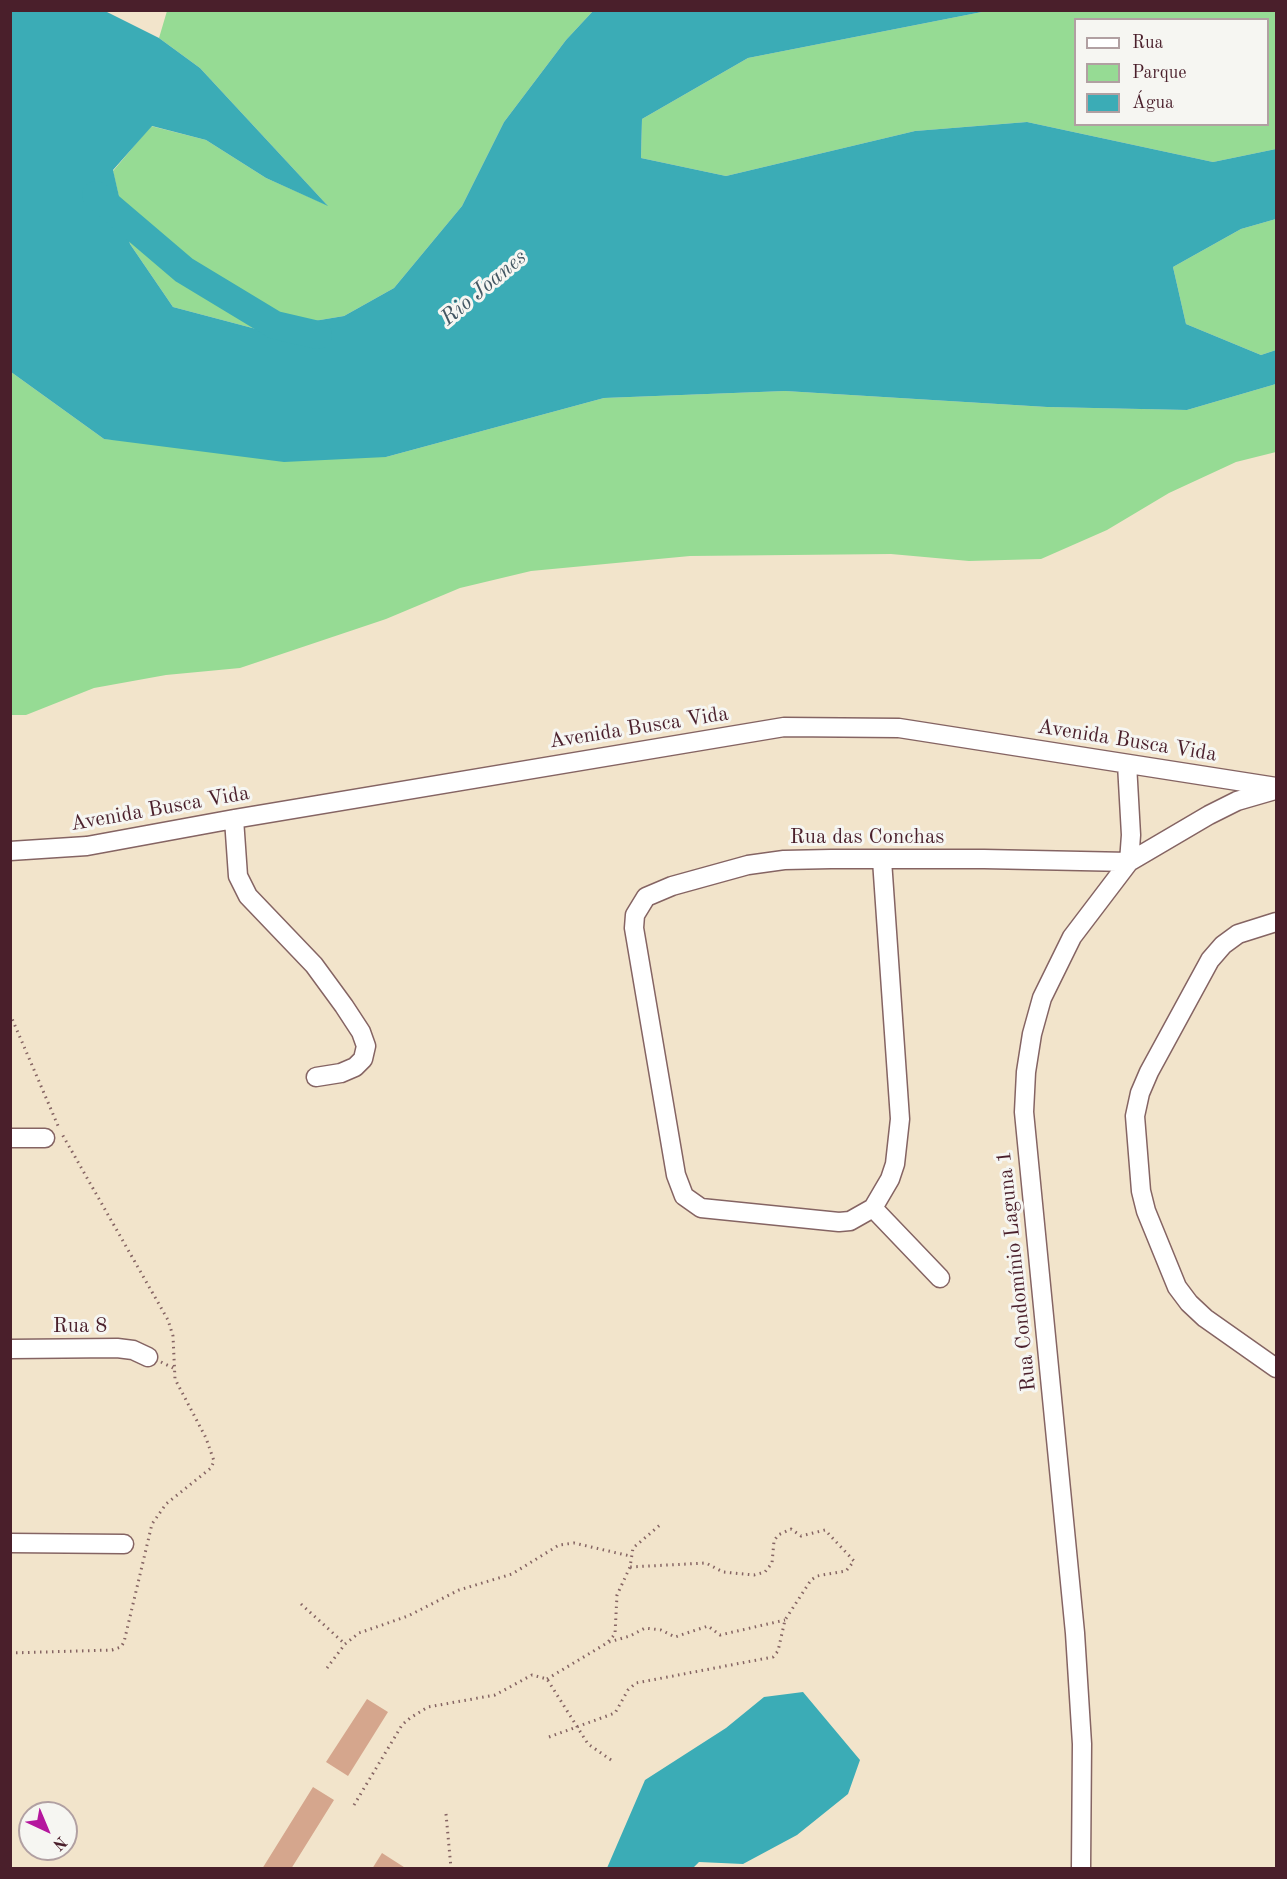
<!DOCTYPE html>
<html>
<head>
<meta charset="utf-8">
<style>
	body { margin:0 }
	#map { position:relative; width:1287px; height:1879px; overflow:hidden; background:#f2e4cb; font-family:"Old Standard TT",serif }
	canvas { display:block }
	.frame { position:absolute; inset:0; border:12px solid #4a1f2b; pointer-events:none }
	.legend { position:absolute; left:1074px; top:18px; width:195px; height:108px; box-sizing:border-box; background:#f6f6f2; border:2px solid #b1a0a2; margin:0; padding:8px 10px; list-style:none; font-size:18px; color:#4a1f2b }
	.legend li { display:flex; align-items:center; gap:12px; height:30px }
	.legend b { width:30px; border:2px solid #b1a0a2 }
	.north { position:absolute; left:18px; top:1801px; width:60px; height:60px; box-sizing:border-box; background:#f6f6f2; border:2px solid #b1a0a2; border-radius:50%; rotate:136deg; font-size:16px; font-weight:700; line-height:24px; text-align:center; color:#4a1f2b }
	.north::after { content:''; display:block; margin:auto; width:21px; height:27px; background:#b5179e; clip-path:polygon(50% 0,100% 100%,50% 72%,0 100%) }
</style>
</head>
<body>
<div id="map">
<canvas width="1287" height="1879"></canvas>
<div class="frame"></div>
<ul class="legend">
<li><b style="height:8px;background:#fff"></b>Rua</li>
<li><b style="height:16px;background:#96db94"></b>Parque</li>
<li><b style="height:16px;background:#3bacb6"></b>Água</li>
</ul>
<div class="north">N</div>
</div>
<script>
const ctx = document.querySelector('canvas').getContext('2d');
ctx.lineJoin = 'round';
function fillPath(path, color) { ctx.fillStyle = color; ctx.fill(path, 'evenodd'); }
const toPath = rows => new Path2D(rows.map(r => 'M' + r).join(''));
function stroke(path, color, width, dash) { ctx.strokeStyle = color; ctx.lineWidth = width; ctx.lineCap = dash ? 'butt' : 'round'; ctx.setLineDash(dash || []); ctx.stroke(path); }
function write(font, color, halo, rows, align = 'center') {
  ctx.font = font + ' "Old Standard TT",serif'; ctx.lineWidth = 6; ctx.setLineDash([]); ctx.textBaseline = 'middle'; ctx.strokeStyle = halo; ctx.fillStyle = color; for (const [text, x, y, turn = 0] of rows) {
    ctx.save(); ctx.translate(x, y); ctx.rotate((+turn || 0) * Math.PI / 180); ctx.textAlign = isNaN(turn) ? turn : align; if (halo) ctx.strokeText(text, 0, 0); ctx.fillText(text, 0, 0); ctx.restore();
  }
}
fillPath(toPath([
	[167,11,593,11,566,40,504,122,462,206,394,288,344,316,260,330,173,307,130,244,113,171,151,126,206,140,266,178,327,205,200,68,159,38],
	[987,11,1276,11,1276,149,1213,162,1027,122,915,131,726,176,641,158,642,119,748,58],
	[1076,20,1268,20,1268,124,1076,124],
	[1276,219,1276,350,1261,355,1186,324,1173,267,1241,229],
	[11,372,104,439,386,457,604,398,785,391,1047,407,1187,410,1276,384,1276,452,1236,462,1169,493,1107,530,1041,559,969,561,891,554,690,556,531,571,460,588,386,619,240,668,166,675,94,688,26,715,11,715]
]), '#96db94');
fillPath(toPath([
	[11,10,105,11,159,38,200,68,328,206,266,178,206,140,152,126,113,170,130,244,173,307,260,330,344,316,394,288,462,206,504,122,566,40,593,11,987,11,748,58,642,119,641,158,726,176,915,131,1027,122,1213,162,1276,149,1276,219,1241,229,1173,267,1186,324,1261,355,1276,350,1276,384,1187,410,1047,407,785,391,604,398,386,457,284,462,104,439,11,372],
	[803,1692,860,1760,848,1794,797,1835,743,1864,699,1862,693,1868,607,1868,645,1780,726,1728,764,1697]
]), '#3bacb6');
stroke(toPath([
	[96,195,184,270,275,325,318,335]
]), '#3bacb6', 28);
fillPath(toPath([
	[367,1699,388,1712,348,1776,326,1762],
	[313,1787,334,1800,291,1869,262,1869],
	[382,1853,407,1869,372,1869]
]), '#d5a68d');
const minor = toPath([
	[1127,764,1131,835,1129,862],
	[234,819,238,876,248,896,314,965,344,1006,361,1032,366,1046,363,1059,355,1067,341,1073,316,1077],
	[10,851,87,846,234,819,784,727,899,728,1276,787],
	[882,860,900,1119,895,1164,890,1179,873,1208,850,1221,839,1222,701,1208,684,1196,676,1175,634,928,635,915,646,897,672,886,748,865,784,860,831,859,984,859,1129,862],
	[1276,922,1238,934,1223,945,1210,960,1149,1072,1140,1093,1135,1116,1141,1191,1146,1211,1177,1287,1189,1303,1205,1318,1276,1368],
	[10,1138,45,1138],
	[873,1208,940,1278],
	[10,1349,117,1348,133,1350,148,1357],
	[10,1543,124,1544],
	[1081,1868,1082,1744,1075,1633,1024,1112,1026,1072,1032,1034,1042,998,1072,937,1129,862,1209,815,1237,801,1275,790]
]);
stroke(minor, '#856463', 21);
stroke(toPath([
	[10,1014,59,1128],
	[161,1362,173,1368],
	[301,1604,345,1644],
	[609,1642,630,1636,645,1628,661,1630,675,1637,708,1626,720,1635,785,1620],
	[10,1653,112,1650,121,1647,124,1642,152,1524,166,1504,211,1468,214,1461,206,1438,175,1379,173,1336,168,1320,62,1134],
	[327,1668,345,1644,359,1633,408,1616,459,1590,512,1574,559,1545,574,1543,630,1556],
	[547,1679,607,1643,615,1634,617,1595,630,1567,633,1548,660,1525],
	[549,1737,615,1713,628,1690,636,1683,773,1657,778,1651,785,1620,811,1580,817,1576,846,1571,854,1561,825,1530,801,1536,791,1529,778,1535,774,1541,772,1563,765,1572,754,1575,723,1572,706,1563,630,1567],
	[354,1805,402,1725,410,1718,428,1707,495,1695,532,1675,547,1679,588,1744,614,1762],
	[446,1814,451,1868]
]), '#856463', 3, [1.5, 4.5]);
stroke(minor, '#fff', 18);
write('21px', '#4a1f2b', '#f6f6f2', [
	["Avenida Busca Vida",639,728,-9],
	["Avenida Busca Vida",1127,741,9],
	["Avenida Busca Vida",160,809,-10],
	["Rua das Conchas",867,837],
	["Rua Condomínio Laguna 1",1017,1271,-96],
	["Rua 8",80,1326]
]);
write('italic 22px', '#445763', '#f6f6f2', [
	["Rio Joanes",484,288,-40]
]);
</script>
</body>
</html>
